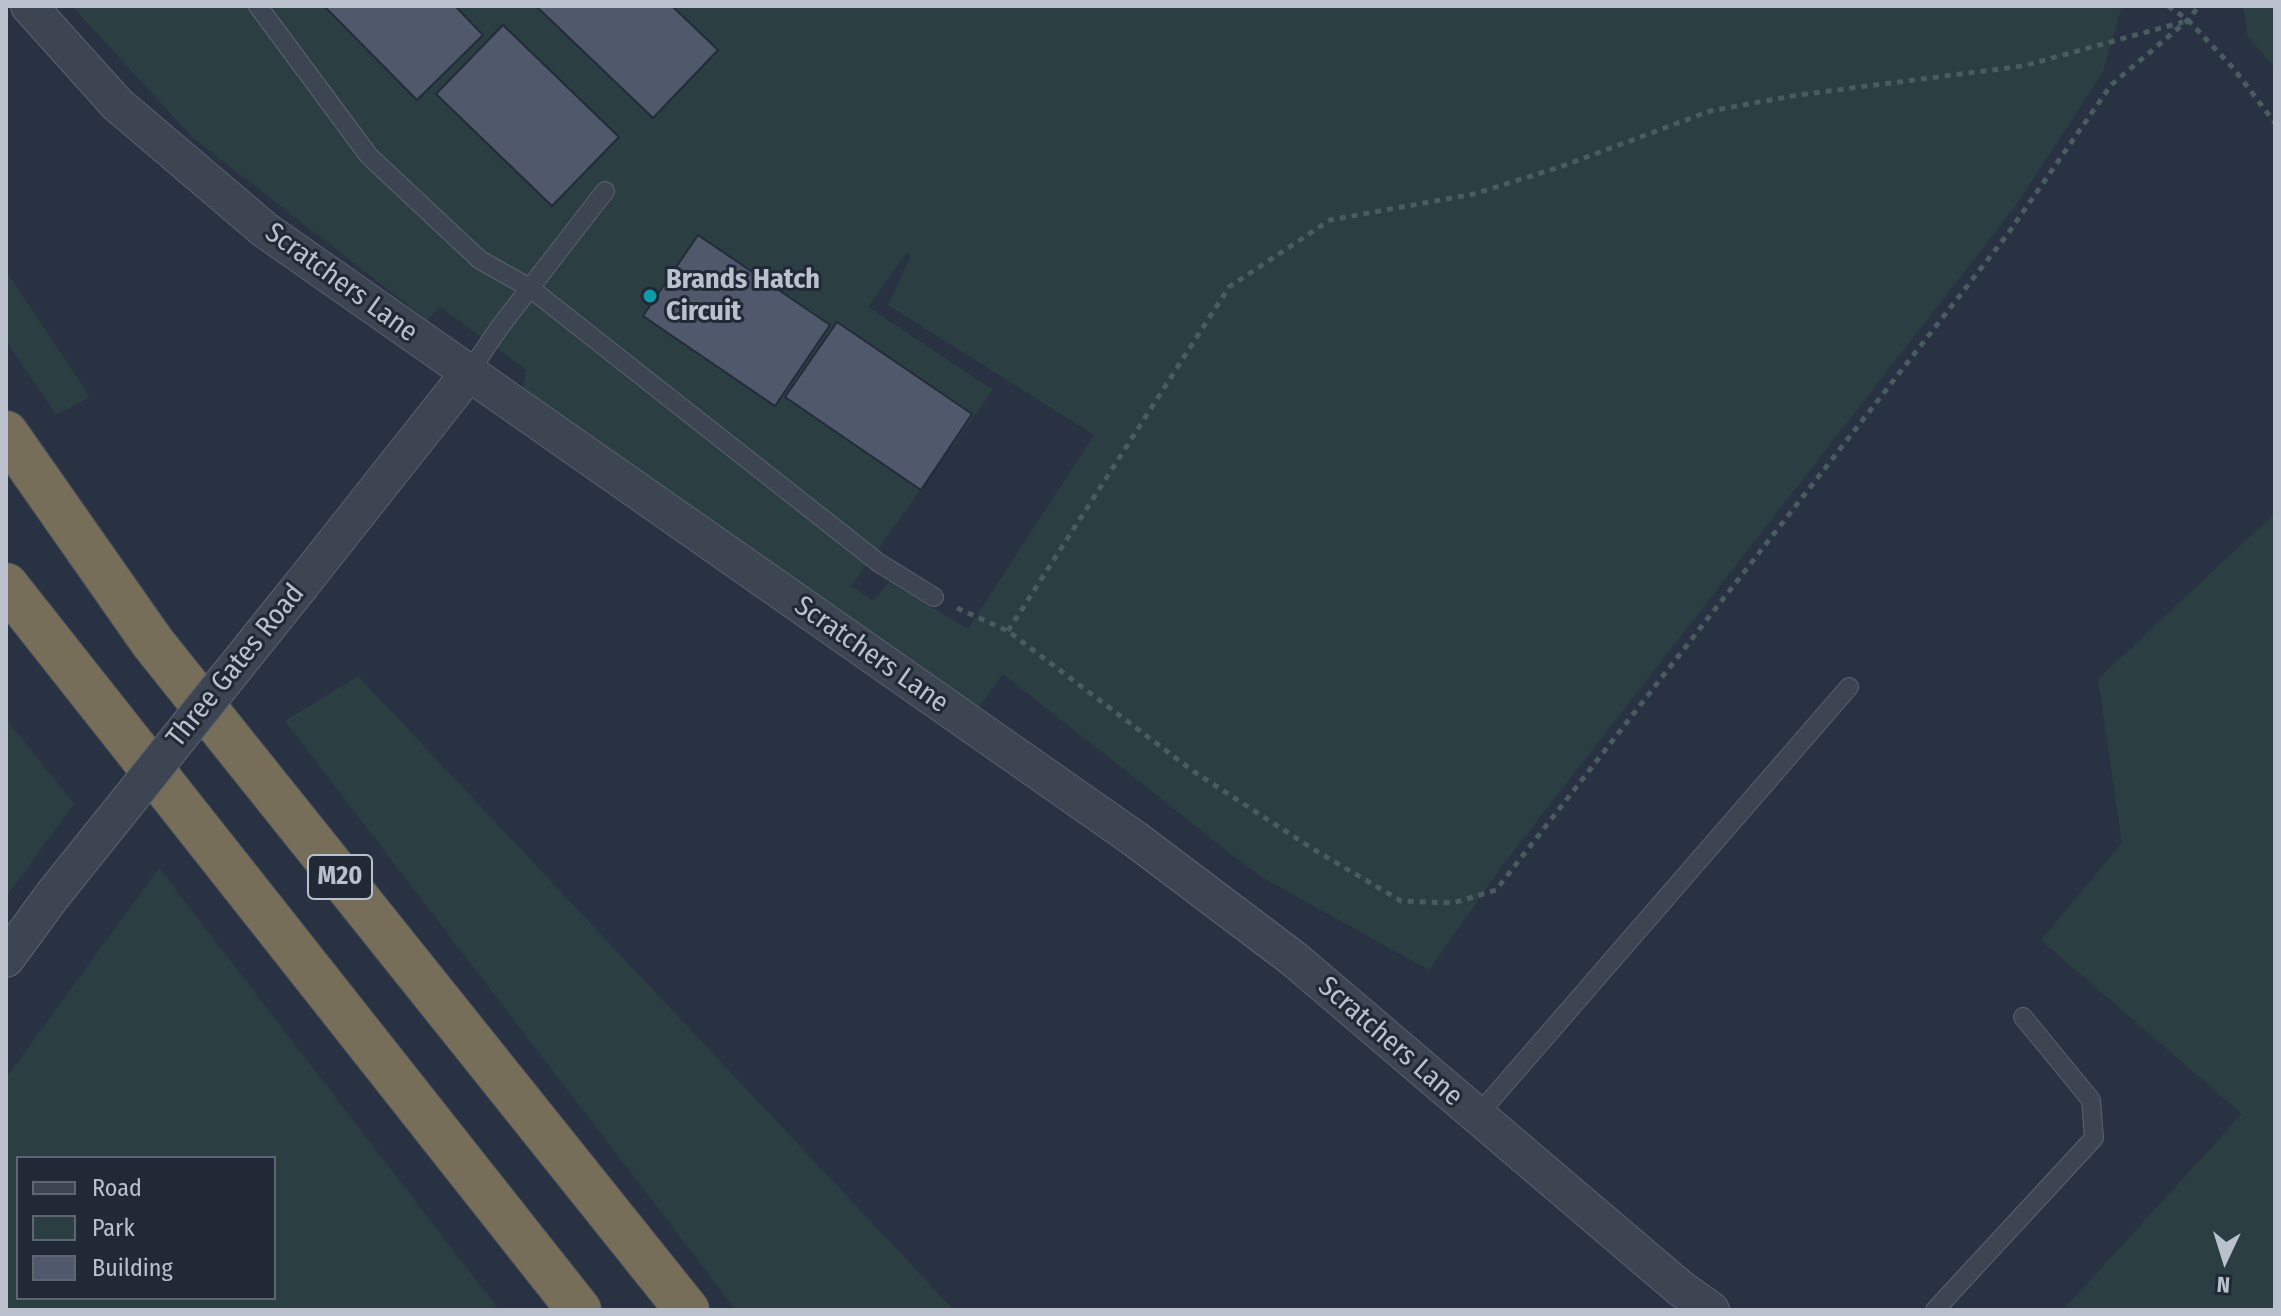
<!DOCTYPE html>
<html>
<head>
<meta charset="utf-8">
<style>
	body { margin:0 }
	#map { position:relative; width:2281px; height:1316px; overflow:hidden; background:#293242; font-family:"Fira Sans Condensed",sans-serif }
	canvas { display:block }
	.frame { position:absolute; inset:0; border:8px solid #bac0cc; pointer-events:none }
	.legend { position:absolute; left:16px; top:1156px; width:260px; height:144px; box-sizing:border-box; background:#212937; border:2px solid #5e6573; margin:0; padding:10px 14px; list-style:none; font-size:24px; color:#bac0cc }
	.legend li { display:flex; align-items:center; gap:16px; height:40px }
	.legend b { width:40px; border:2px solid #5e6573 }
	.north { position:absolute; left:2185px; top:1220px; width:80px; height:80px; -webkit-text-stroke:6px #212937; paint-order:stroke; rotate:184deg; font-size:22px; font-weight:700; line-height:32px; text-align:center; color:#bac0cc }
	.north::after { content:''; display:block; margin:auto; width:28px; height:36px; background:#bac0cc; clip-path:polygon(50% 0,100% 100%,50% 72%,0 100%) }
</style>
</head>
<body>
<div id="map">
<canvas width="2281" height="1316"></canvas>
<div class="frame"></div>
<ul class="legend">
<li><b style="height:10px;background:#3d4452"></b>Road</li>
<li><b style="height:22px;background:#2b3f43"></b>Park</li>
<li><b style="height:22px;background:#4f596b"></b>Building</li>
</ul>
<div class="north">N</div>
</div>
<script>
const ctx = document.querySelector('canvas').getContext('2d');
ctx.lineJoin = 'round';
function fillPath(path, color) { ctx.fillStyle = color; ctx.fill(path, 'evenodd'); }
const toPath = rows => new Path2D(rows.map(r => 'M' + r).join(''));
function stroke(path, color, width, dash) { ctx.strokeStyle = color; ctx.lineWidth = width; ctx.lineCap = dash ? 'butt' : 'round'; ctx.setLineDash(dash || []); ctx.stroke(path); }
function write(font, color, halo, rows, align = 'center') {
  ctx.font = font + ' "Fira Sans Condensed",sans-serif'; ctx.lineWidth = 6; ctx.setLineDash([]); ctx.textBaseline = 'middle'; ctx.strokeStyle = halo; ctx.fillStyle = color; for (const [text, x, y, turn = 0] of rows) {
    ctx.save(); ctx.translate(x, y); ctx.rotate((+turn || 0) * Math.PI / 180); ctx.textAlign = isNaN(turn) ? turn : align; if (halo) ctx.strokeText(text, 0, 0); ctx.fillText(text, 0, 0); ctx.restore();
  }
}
fillPath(toPath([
	[72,6,2118,6,2121,10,2102,74,2014,208,1505,862,1429,970,1258,875,1003,674,973,715,543,409,523,386,527,370,440,307,427,320,193,138],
	[907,252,911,256,888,305,1094,435,968,629,889,582,873,601,851,586,993,390,868,307],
	[2243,6,2275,6,2275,67,2248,37],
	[6,271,90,397,56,415,6,341],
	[2275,513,2275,1310,2063,1310,2242,1114,2041,940,2122,843,2098,679],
	[358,676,954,1310,736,1310,285,721],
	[6,719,74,804,6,897],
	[159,868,499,1310,6,1310,6,1078],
	[274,1158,274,1298,18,1298,18,1158]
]), '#2b3f43');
const building = toPath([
	[324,6,455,6,483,35,417,100,324,6],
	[536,6,672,6,718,50,653,118,536,6],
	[503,25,619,137,552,206,436,94,503,25],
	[698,235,830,325,775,406,643,316,698,235],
	[837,322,972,414,921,490,785,397,837,322]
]);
fillPath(building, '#4f596b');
stroke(building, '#232b39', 2);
const service = toPath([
	[258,6,369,156,480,260,530,288,879,563,934,597],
	[468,374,499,328,605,191],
	[1477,1116,1849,687],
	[1935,1310,2094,1138,2091,1100,2023,1017]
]);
const minor = toPath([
	[29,6,117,104,265,230,1135,839,1294,959,1680,1288,1711,1310],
	[302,584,468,374],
	[6,959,52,896]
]);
const motorway = toPath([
	[6,433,153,643,687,1310],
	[6,585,579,1310]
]);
stroke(service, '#5b626f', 20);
stroke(minor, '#5b626f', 38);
stroke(motorway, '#474f5c', 46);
stroke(toPath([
	[2168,6,2188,20,2234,69,2275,123],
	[957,608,1008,631,1193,771,1313,849,1401,901,1453,903,1496,890,2007,235,2111,85,2188,20,2199,6],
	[1008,631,1229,287,1330,220,1474,194,1560,167,1710,111,1798,95,2023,66,2183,22]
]), '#495c60', 5, [6, 6]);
stroke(service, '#3d4452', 18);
stroke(minor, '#3d4452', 36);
stroke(motorway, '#776e5a', 44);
const minorBridge = toPath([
	[52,896,302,584]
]);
stroke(minorBridge, '#5b626f', 38, []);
stroke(minorBridge, '#3d4452', 36);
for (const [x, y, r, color] of [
	[650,296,8,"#0f9aa8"]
]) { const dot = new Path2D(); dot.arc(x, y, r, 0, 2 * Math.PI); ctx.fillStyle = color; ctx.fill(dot); stroke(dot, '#212937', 3); }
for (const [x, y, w] of [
	[340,877,64]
]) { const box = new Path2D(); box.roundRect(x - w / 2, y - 22, w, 44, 6); ctx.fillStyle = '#212937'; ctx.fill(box); stroke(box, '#bac0cc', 2); }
write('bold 26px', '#bac0cc', null, [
	["M20",340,877]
]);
write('bold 28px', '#bac0cc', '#212937', [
	["Brands Hatch",666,280],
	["Circuit",666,312]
], 'left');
write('28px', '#bac0cc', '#212937', [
	["Scratchers Lane",341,283,36],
	["Scratchers Lane",871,655,35],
	["Three Gates Road",236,666,-51],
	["Scratchers Lane",1390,1042,41]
]);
</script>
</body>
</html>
